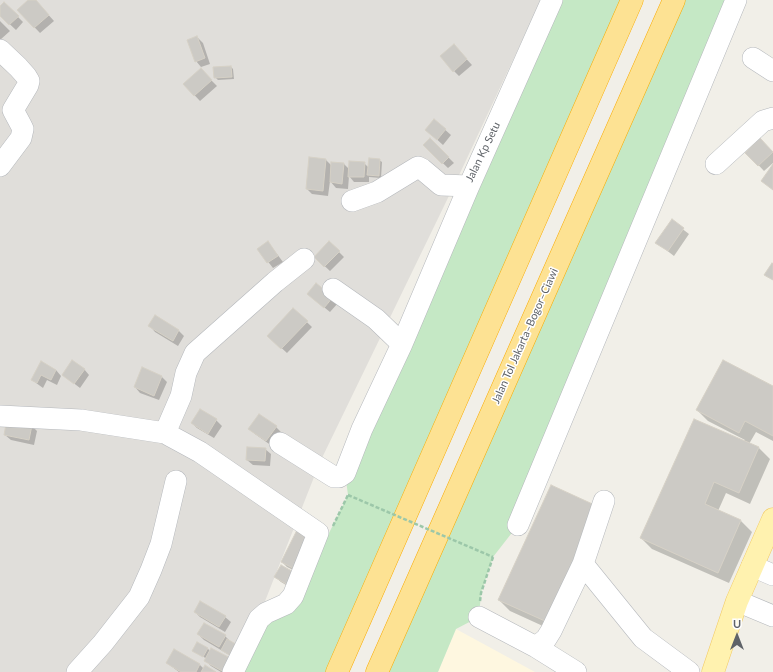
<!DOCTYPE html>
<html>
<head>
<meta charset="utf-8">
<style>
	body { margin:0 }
	#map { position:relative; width:773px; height:672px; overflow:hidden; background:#f1efe8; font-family:Lato,sans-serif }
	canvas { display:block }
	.north { position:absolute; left:717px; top:616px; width:40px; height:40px; -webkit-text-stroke:3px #fff; paint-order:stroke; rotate:0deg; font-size:11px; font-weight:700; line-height:16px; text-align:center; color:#5f6368 }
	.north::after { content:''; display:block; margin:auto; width:14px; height:18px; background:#5f6368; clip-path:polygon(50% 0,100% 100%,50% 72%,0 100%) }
</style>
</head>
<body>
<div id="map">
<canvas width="773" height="672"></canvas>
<div class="north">U</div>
</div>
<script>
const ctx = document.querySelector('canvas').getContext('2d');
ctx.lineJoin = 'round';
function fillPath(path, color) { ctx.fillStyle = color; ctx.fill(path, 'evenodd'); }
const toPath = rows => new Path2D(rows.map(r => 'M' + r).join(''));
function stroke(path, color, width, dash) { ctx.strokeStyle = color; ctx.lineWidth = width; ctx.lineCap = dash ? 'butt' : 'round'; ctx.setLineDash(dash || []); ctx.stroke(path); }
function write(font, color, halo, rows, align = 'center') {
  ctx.font = font + ' Lato,sans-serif'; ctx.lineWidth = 3; ctx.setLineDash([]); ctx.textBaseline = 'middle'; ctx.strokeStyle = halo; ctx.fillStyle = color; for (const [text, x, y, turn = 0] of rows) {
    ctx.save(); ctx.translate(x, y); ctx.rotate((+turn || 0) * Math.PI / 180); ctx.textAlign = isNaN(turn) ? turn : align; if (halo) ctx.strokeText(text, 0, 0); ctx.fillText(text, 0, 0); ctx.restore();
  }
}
fillPath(toPath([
	[456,629,535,672,438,672]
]), '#fef7e0');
fillPath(toPath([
	[0,0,541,0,461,171,320,462,237,672,0,672]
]), '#e0deda');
fillPath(toPath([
	[552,0,632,0,337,672,237,672,266,613,326,539,348,495,345,473],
	[674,0,736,0,518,525,493,557,481,593,479,617,456,629,438,672,378,672]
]), '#c5e8c5');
fillPath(toPath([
	[29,0,35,0,54,21,40,33,18,10],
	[4,3,23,22,16,30,0,15,0,7],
	[0,21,10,31,0,40],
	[197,37,203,43,210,64,201,67,196,61],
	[459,51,472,65,459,76,454,71],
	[231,67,233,69,234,79,218,80,215,77],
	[201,70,217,86,200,101,184,84],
	[434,120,451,135,443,145,432,135],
	[430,139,454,163,448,168,424,145],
	[760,140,773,153,773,163,764,171,747,153],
	[326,160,332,166,344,164,349,169,364,163,369,168,379,160,382,162,381,178,369,177,369,182,354,182,349,176,348,189,336,188,330,181,328,196,312,194,307,189],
	[672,221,689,234,674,256,657,243],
	[268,242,283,262,273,268,258,249],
	[329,242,344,257,330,271,315,257],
	[316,284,338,303,330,312,314,299],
	[293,309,312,327,287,353,274,341],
	[155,317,179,331,184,336,178,346,155,332,150,326],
	[41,363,56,370,61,376,57,385,47,380,43,388,32,380],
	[84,369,89,375,80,388,63,375],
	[161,376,167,382,159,400,140,393,135,387],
	[773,387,773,441,756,432,749,444,759,448,770,459,750,504,726,493,718,511,741,521,752,532,729,583,652,549,641,538,745,440,708,421,697,410],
	[259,415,276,427,282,433,272,446,255,434,249,429],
	[216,420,222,426,214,438,197,428,192,423],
	[32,426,37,431,34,445,11,440,5,435],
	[265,449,271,454,270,466,253,465,247,460],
	[552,486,556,632,510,611,499,600],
	[314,537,303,575,287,567,282,562],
	[281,566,296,591,281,582,275,577],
	[195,612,225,617,231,622,225,632,200,617],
	[198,634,225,636,231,642,236,659,204,640],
	[198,643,208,649,233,672,221,672,211,666,206,661,207,659,194,651],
	[174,651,200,665,204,669,214,672,179,672,167,663]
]), '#0003');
const building = toPath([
	[28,0,36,0,49,15,34,28,17,10,28,0],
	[4,2,19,16,9,25,0,16,0,6,4,2],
	[197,36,205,58,195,62,187,40,197,36],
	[454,44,467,59,453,72,440,56,454,44],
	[231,66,232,77,214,78,213,67,231,66],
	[201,68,212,80,194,96,183,84,201,68],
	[434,119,446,129,437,140,425,130,434,119],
	[430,138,449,157,442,164,423,145,430,138],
	[760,138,773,152,758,166,745,153,760,138],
	[309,157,326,159,323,191,306,189,309,157],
	[369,158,380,159,379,176,367,175,369,158],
	[349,161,365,162,364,177,348,177,349,161],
	[331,162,344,163,342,184,330,182,331,162],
	[773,164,773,190,761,181,773,164],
	[672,219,684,228,668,251,655,243,672,219],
	[268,241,278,256,267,263,257,249,268,241],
	[329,241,340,251,324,267,314,257,329,241],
	[772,263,773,264,773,280,764,275,772,263],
	[316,283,333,297,324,308,307,294,316,283],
	[293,308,308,321,281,349,267,336,293,308],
	[155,315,179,330,173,341,148,326,155,315],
	[72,360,85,369,74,384,62,375,72,360],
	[723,360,773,386,773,436,745,421,739,433,696,410,723,360],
	[41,361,56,370,51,380,41,375,37,383,31,380,41,361],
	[142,367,162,376,154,396,134,387,142,367],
	[200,409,217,419,208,434,191,423,200,409],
	[259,414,277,426,266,441,248,429,259,414],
	[7,419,32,425,29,440,4,435,7,419],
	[694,419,759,447,739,493,714,482,705,504,741,520,718,573,640,538,694,419],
	[247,447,266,448,265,461,246,460,247,447],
	[551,485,599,507,545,621,498,600,551,485],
	[298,528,314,536,297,570,281,562,298,528],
	[281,565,297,574,290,586,274,577,281,565],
	[200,601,226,616,219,627,194,612,200,601],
	[204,623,226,635,219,647,197,634,204,623],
	[227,639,239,646,233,657,221,650,227,639],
	[197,642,208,648,203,657,192,651,197,642],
	[211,648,232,659,224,672,204,661,211,648],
	[174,649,200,664,196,672,181,672,166,663,174,649],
	[205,665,216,672,201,672,205,665]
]);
fillPath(building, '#cccac5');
stroke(building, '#d6d1c6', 1);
const minor = toPath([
	[0,50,18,67,26,76,29,81,28,85,13,110,21,125,23,129,21,138,0,166],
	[753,58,773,71],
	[716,164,763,121,773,118],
	[352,201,377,192,418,167,422,169,441,185,469,186,552,0],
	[402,344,469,186],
	[0,416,81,420,165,433,200,452,318,533,293,596,286,604,266,613,259,619,233,672],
	[165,433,181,396,186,373,195,353,275,282,304,259],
	[280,443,334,477,339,477,345,473,362,429,402,344,376,319,333,289],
	[604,501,583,564,643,638,689,672],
	[518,525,736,0],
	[752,566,773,575],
	[737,601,773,616],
	[479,617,536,647,546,639,551,631,583,564],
	[536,647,576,672],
	[77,672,103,643,139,597,151,570,161,544,176,481]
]);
const major = toPath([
	[713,672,737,601,773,519]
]);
const highway = toPath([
	[337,672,632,0],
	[377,672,674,0]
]);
stroke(minor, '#b5b8bc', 22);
stroke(major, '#f2c960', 23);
stroke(highway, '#f9ab00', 23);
stroke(toPath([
	[333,526,348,495],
	[480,601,481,593,493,557]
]), '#9cc7a9', 2.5, [4, 2]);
stroke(minor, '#fff', 21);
stroke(major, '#fff2af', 22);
stroke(highway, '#fde293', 22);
stroke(toPath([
	[348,495,493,557]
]), '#9cc7a9', 2.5, [4, 2]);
write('11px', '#5f6368', '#fff', [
	["Jalan Kp Setu",483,152,-64],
	["Jalan Tol Jakarta–Bogor–Ciawi",525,336,-66]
]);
</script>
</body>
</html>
